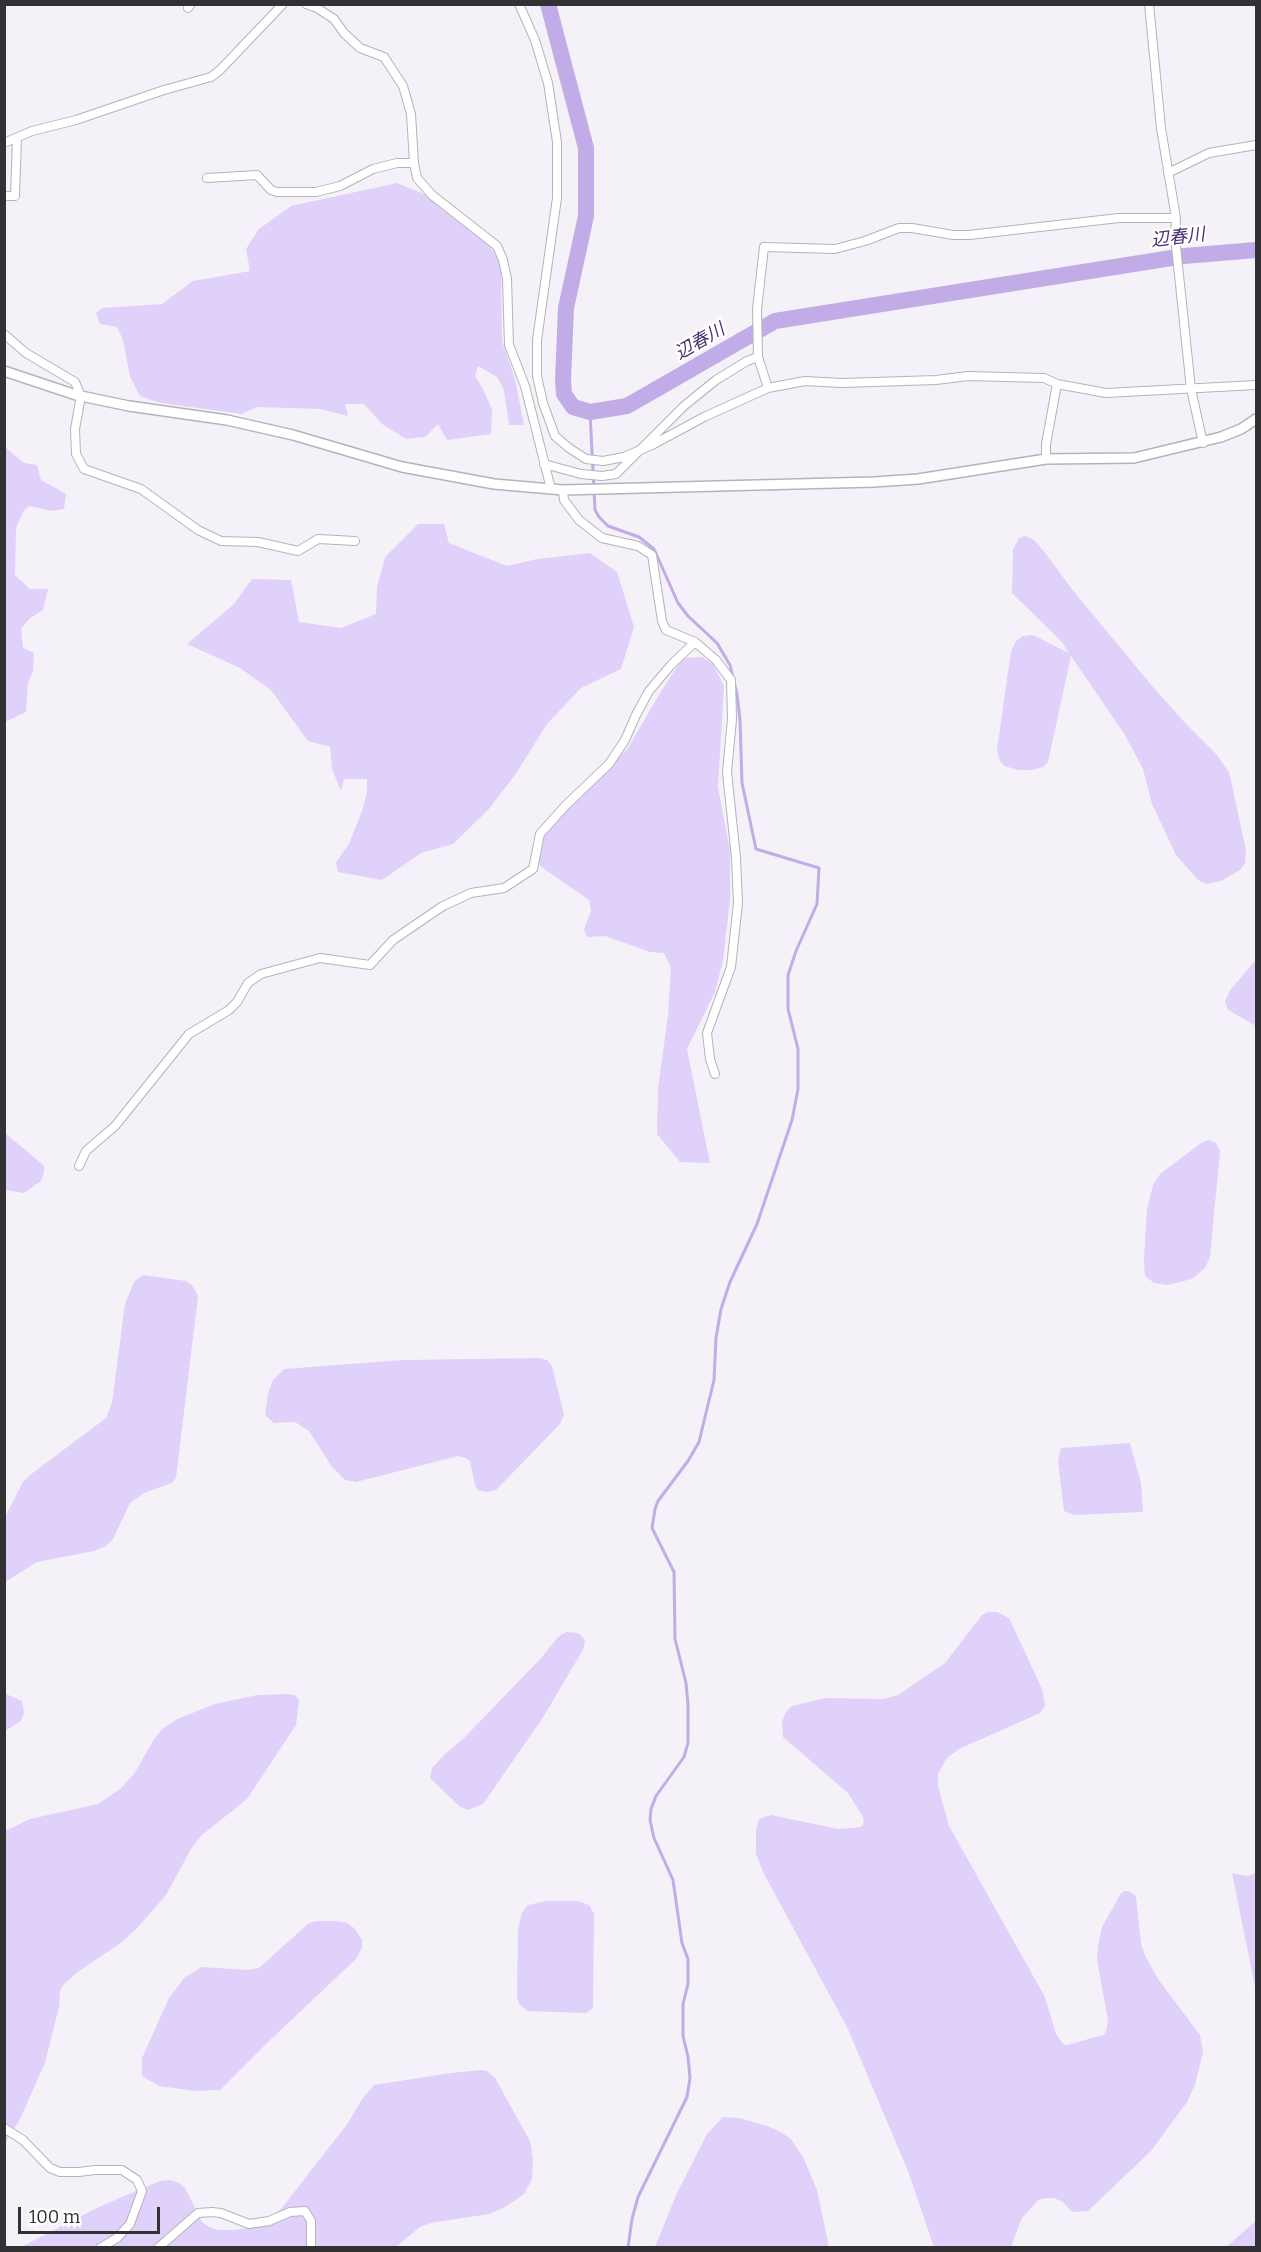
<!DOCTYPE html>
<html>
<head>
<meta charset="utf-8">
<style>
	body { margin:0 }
	#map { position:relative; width:1261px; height:2252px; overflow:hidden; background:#f4f2f8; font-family:Bitter,serif }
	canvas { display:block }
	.frame { position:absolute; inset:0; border:6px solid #323134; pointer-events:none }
	.scale { position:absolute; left:18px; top:2207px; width:142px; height:27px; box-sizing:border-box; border:3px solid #323134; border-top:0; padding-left:8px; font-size:18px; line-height:21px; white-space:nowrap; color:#323134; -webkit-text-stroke:4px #fff; paint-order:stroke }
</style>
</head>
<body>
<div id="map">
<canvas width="1261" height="2252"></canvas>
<div class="frame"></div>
<div class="scale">100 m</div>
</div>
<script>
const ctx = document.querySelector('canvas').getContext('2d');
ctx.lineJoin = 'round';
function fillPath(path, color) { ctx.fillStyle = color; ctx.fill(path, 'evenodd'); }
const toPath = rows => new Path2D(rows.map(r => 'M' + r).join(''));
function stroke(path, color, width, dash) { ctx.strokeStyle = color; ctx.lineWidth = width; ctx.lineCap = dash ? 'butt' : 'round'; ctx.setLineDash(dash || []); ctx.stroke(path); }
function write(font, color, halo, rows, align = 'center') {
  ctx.font = font + ' Bitter,"Noto Sans JP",serif'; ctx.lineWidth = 4.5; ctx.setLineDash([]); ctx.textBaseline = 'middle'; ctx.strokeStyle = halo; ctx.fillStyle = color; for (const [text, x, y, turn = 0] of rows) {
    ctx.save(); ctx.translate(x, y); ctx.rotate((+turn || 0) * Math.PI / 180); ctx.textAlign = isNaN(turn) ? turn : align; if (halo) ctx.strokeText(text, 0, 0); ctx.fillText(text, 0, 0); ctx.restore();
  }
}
fillPath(toPath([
	[397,183,429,196,490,246,501,266,502,341,515,379,524,425,509,425,504,390,497,377,478,366,475,376,483,389,492,409,491,434,447,440,438,424,425,437,406,439,382,424,364,404,345,404,348,416,321,409,256,407,242,414,161,403,140,396,130,377,123,340,117,327,100,324,96,313,102,308,162,304,193,281,250,271,246,249,259,229,291,206],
	[5,447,24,463,37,465,41,480,66,494,64,509,50,511,30,506,24,510,16,528,15,575,30,589,48,589,43,610,29,619,21,629,23,648,34,653,33,672,28,683,26,712,5,722],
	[418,524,444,524,449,543,507,566,537,559,590,553,617,572,634,627,621,669,581,688,547,724,515,775,488,810,453,844,421,853,382,880,338,872,336,862,349,844,362,811,367,792,367,779,344,779,341,791,332,769,330,747,308,741,271,690,240,668,187,644,234,604,252,579,291,580,299,622,341,628,376,614,377,587,385,557],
	[1025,536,1034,540,1046,554,1071,588,1152,686,1188,726,1216,754,1229,772,1246,850,1245,863,1240,870,1221,881,1206,884,1198,880,1176,855,1152,804,1143,769,1125,735,1071,656,1048,762,1043,767,1032,770,1019,770,1004,766,1000,761,997,750,1011,651,1016,641,1023,636,1033,635,1069,653,1061,641,1012,593,1013,550,1019,538],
	[702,657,713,664,724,686,718,787,730,851,730,900,723,961,715,992,687,1049,710,1163,680,1162,657,1134,658,1089,668,1015,671,968,664,953,650,952,605,936,587,937,584,930,591,910,589,900,540,866,538,854,545,830,628,748,660,693,683,658],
	[1256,960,1256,1026,1228,1010,1225,1001,1231,989],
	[5,1133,44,1166,44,1173,41,1181,24,1193,5,1190],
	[1208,1140,1216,1143,1220,1151,1210,1257,1205,1268,1192,1279,1167,1285,1154,1283,1145,1276,1144,1260,1147,1209,1153,1185,1160,1174,1201,1143],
	[143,1275,186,1281,192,1285,198,1296,176,1478,172,1483,144,1493,130,1503,113,1539,106,1546,94,1551,37,1562,5,1582,5,1517,23,1482,30,1475,106,1418,112,1403,125,1304,134,1282],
	[539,1358,547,1360,552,1366,564,1415,560,1424,501,1485,496,1490,487,1492,478,1490,475,1485,470,1461,466,1458,458,1456,356,1482,345,1480,332,1467,309,1431,295,1422,274,1423,265,1415,268,1394,273,1380,284,1369,404,1360],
	[1130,1443,1141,1483,1143,1512,1075,1515,1064,1511,1058,1461,1061,1448],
	[988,1612,997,1612,1009,1618,1042,1689,1045,1706,1040,1713,959,1749,947,1758,938,1774,938,1786,949,1826,1045,1997,1056,2034,1063,2044,1067,2045,1103,2035,1106,2032,1108,2021,1097,1960,1098,1947,1102,1927,1120,1895,1124,1891,1129,1891,1136,1896,1141,1944,1145,1955,1158,1979,1200,2035,1203,2052,1195,2085,1187,2102,1151,2151,1088,2211,1072,2212,1063,2202,1054,2198,1046,2198,1038,2200,1022,2218,1011,2247,934,2247,908,2171,847,2027,764,1874,756,1854,756,1830,759,1819,771,1815,838,1829,861,1827,864,1822,863,1817,848,1793,783,1737,782,1721,786,1712,792,1706,826,1698,884,1699,898,1695,945,1663,982,1615],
	[566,1632,578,1633,582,1636,585,1641,583,1650,542,1719,483,1804,468,1810,459,1806,430,1778,432,1768,444,1755,464,1738,542,1657,558,1637],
	[6,1694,22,1701,24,1713,21,1721,5,1731,5,1695],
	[288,1694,295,1695,299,1701,296,1725,247,1799,202,1835,191,1849,166,1895,138,1927,122,1942,79,1971,64,1984,60,1991,59,2007,45,2063,19,2121,5,2143,5,1831,30,1819,98,1804,120,1789,134,1774,154,1739,162,1729,177,1719,215,1704,257,1695],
	[1232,1873,1246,1876,1256,1873,1256,1992],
	[546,1901,578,1901,589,1905,594,1914,593,2008,586,2013,527,2011,519,2004,517,1997,518,1929,522,1913,528,1905],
	[317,1921,336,1921,347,1923,354,1928,362,1940,362,1947,357,1958,267,2043,220,2090,195,2091,159,2086,142,2076,142,2058,169,1998,185,1977,202,1967,248,1970,259,1968,309,1923],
	[482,2070,487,2071,495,2078,530,2141,533,2159,532,2179,524,2194,507,2206,489,2214,430,2223,420,2227,396,2247,19,2248,101,2206,160,2181,170,2180,179,2183,185,2188,202,2222,209,2227,218,2230,233,2230,257,2227,281,2209,348,2123,362,2099,374,2085,451,2073],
	[723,2117,739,2118,767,2126,781,2132,791,2139,804,2159,817,2190,829,2247,655,2247,676,2195,707,2134],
	[1256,2221,1256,2247,1226,2247,1227,2246]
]), '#e0d1fb');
stroke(toPath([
	[590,412,595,510,599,517,608,526,639,537,654,549,678,603,688,616,717,643,730,665,737,694,740,720,742,783,756,849,819,868,817,904,796,951,788,975,788,1009,798,1049,798,1089,792,1120,757,1224,730,1282,721,1309,716,1338,714,1380,699,1442,688,1461,658,1501,655,1509,652,1528,674,1572,675,1639,686,1683,688,1704,688,1743,684,1757,656,1796,651,1809,650,1820,654,1838,673,1880,682,1943,688,1959,688,1984,683,2004,683,2036,688,2057,690,2078,687,2097,638,2197,632,2219,628,2248]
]), '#c1ace7', 3);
stroke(toPath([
	[548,4,586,148,586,216,566,308,563,380,564,394,573,407,590,412,627,406,775,321,1184,256,1256,250]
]), '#c1ace7', 16);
const minor = toPath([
	[306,4,317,8,334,19,344,33,360,48,384,57,403,86,411,114,414,163,417,178,432,195,497,246,503,260,507,279,509,345,525,386,551,489],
	[519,4,535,40,548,83,557,142,557,198,537,340,537,376,543,403,555,436,569,448,586,459,603,461,624,457,652,445,704,417,768,388,805,381,842,383,936,380,968,376,1044,378,1057,384,1106,393,1256,385],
	[1149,4,1161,128,1176,218,1175,237,1191,389,1203,443],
	[188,8,191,4],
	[4,143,32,131,76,120,164,90,211,77,220,70,283,4],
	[1168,173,1209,153,1256,145],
	[207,178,257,175,271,190,277,192,316,192,340,186,373,169,397,163,414,163],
	[4,196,15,196,17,138],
	[4,334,26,353,75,382,81,396,75,429,76,454,84,469,141,489,198,530,221,541,258,542,298,551,318,539,355,541],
	[768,388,758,357,757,309,764,247,835,249,865,241,899,228,912,228,953,235,969,235,1119,218,1176,218],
	[1046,459,1046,444,1057,384],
	[544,464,581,474,602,476,616,474,684,406,716,380,747,361,758,357],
	[563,490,564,500,579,520,602,538,638,546,652,555,662,621,666,630,695,642,716,660,731,680,732,719,727,772,736,858,738,903,731,967,707,1033,710,1059,715,1074],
	[79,1166,86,1151,115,1126,189,1034,229,1010,237,1002,248,983,261,974,320,958,370,965,393,940,443,906,471,893,504,888,533,869,540,834,566,805,609,764,625,740,636,715,649,691,671,665,695,642],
	[4,2128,23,2140,50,2168,60,2172,79,2172,95,2170,122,2170,137,2180,142,2191,130,2224,117,2238,100,2248],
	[158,2248,198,2213,212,2212,221,2213,249,2224,269,2221,290,2212,305,2211,311,2221,311,2248]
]);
const tertiary = toPath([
	[4,371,76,395,129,406,227,420,293,435,402,467,494,484,563,490,874,482,918,479,1046,459,1134,458,1221,437,1241,429,1256,419]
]);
stroke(minor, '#b5b3b9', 10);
stroke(tertiary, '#b5b3b9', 12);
stroke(minor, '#fff', 8);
stroke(tertiary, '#fff', 9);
write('italic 18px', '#4a2c71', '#fff', [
	["辺春川",1178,238,-7],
	["辺春川",700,342,-30]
]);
</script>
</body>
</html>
